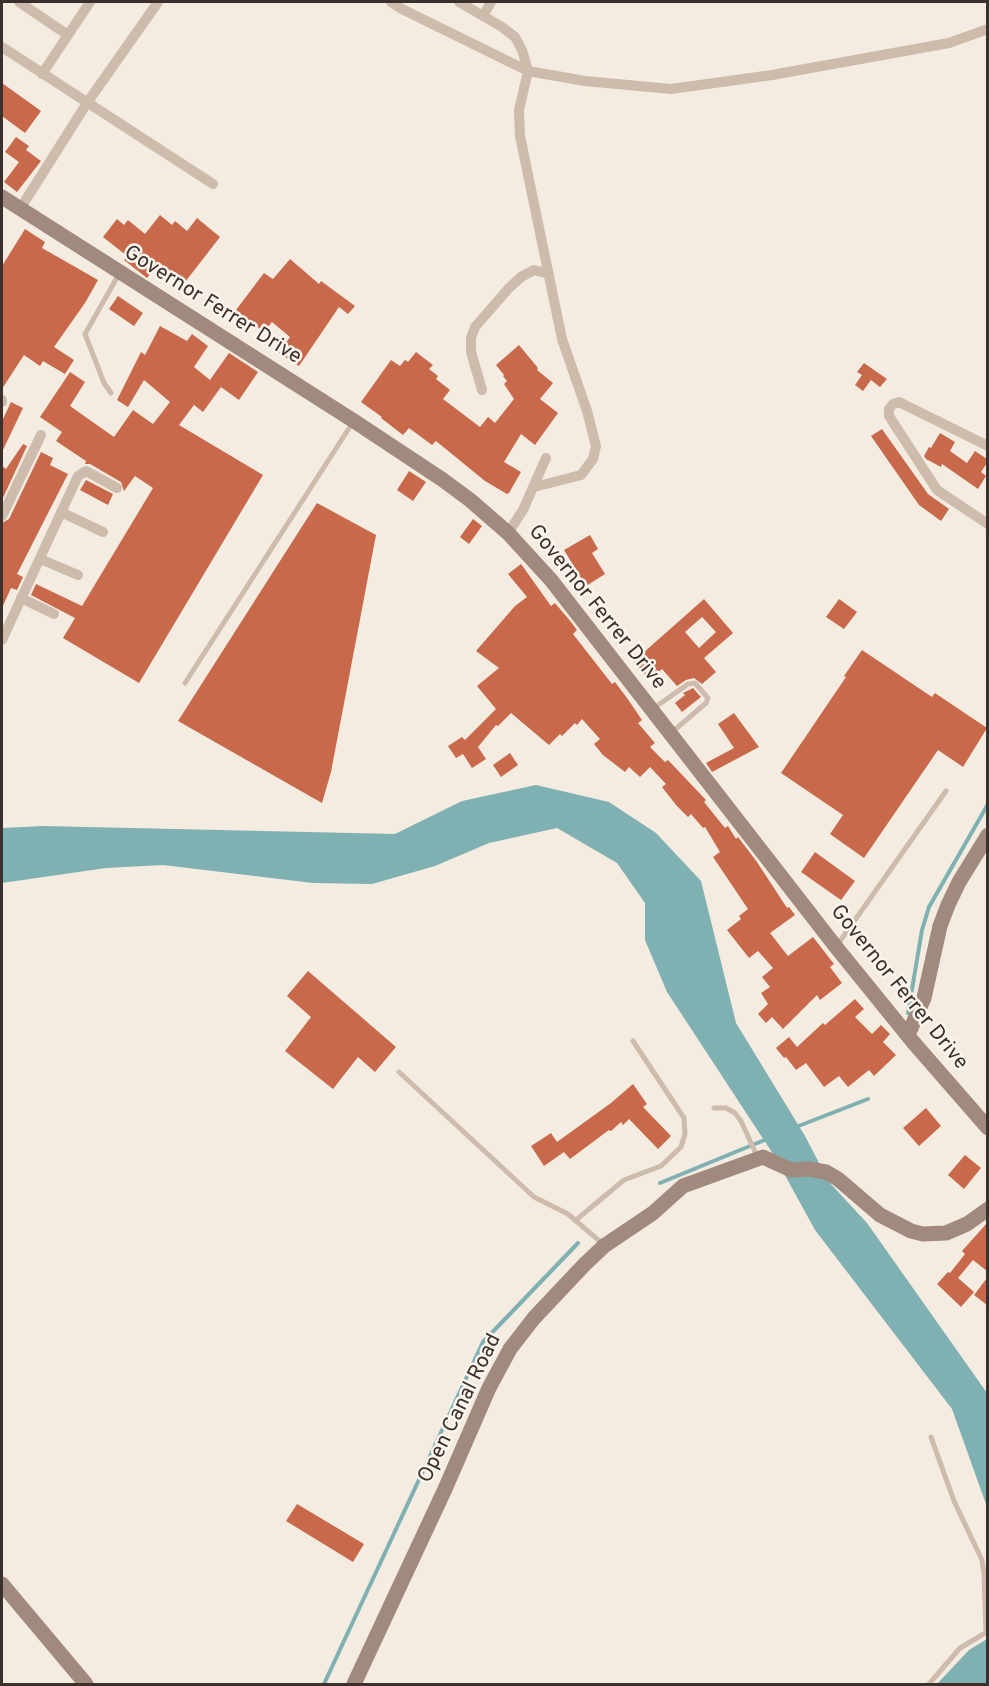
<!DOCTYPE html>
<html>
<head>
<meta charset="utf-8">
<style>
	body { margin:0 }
	#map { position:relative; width:989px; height:1686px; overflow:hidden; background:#f4ebe1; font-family:Overpass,sans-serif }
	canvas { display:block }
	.frame { position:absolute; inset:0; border:3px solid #3b302b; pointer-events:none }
</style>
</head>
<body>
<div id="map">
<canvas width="989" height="1686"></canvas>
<div class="frame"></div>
</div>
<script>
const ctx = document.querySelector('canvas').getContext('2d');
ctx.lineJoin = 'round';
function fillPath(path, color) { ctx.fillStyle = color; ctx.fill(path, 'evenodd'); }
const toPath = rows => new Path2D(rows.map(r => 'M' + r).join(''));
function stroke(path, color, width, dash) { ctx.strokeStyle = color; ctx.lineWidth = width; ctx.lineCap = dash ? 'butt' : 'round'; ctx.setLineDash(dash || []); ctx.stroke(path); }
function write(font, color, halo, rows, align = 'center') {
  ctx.font = font + ' Overpass,sans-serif'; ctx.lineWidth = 5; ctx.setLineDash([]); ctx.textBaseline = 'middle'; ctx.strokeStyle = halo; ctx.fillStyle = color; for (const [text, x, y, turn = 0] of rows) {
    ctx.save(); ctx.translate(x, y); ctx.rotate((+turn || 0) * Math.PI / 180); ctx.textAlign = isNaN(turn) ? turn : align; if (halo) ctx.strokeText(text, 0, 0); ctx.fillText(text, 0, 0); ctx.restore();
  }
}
fillPath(toPath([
	[536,785,609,802,656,833,701,881,736,1023,805,1136,829,1182,867,1223,987,1393,987,1507,952,1409,815,1230,775,1157,667,992,645,940,645,903,617,863,557,828,489,843,435,866,372,884,313,883,163,865,106,868,2,883,2,828,43,826,395,834,462,801],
	[987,1639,987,1684,937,1684,969,1650]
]), '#7fb0b2');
stroke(toPath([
	[908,1013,922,930,929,907,988,804],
	[796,1127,868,1099],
	[660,1183,767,1139],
	[324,1684,483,1342,578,1243]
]), '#7fb0b2', 4);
fillPath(toPath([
	[2,83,41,111,25,133,2,116],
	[16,137,29,146,26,150,41,161,17,192,4,182,19,162,5,152],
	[160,215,172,225,175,221,187,231,197,218,220,237,182,286,156,266,147,278,124,260,127,256,103,237,117,219,124,225,128,220,145,234],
	[25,229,45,242,42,248,98,280,85,303,54,347,74,360,65,374,43,361,40,366,24,355,2,389,2,266],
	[290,259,319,284,321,281,355,306,348,314,339,307,299,366,279,353,290,337,272,322,264,332,236,310,264,273,273,279],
	[118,296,143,313,134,326,109,309],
	[160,326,187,341,192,334,208,346,194,367,210,380,229,353,258,372,239,400,221,387,203,412,194,405,179,425,263,475,139,683,63,638,75,618,31,595,36,584,82,606,153,488,135,476,124,491,121,482,90,464,85,464,86,461,56,441,62,432,40,417,70,372,85,382,70,406,114,437,133,410,153,424,170,402,144,380,128,407,117,400,141,352,145,355],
	[519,345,538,368,537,370,553,383,540,399,558,413,535,445,521,434,504,462,521,472,509,493,507,494,485,481,436,441,432,445,409,428,403,435,381,418,382,417,361,402,391,360,400,366,405,360,408,362,416,352,433,365,429,369,438,376,436,379,450,390,443,399,480,427,488,417,495,423,514,399,504,384,507,381,503,376,504,375,496,365],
	[864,363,887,379,880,387,871,380,863,391,855,385,862,375,857,372],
	[11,402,23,408,2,452,2,421],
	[882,429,928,494,949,509,941,521,919,505,871,436],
	[940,433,955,442,950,451,967,463,975,451,987,459,987,463,981,472,986,476,978,489,942,464,941,467,926,459,924,456,929,447,931,448],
	[23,444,27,446,2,500,2,466,6,469],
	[41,452,53,458,50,465,68,474,17,574,23,577,17,590,11,588,2,608,2,523,9,519],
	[409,471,426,482,413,501,397,490],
	[86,480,113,494,108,505,80,490],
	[317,503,376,535,331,772,322,803,178,721],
	[473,519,482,526,469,544,460,537],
	[590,535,598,549,592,553,605,574,586,586,564,550],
	[521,564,551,606,555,603,571,622,577,630,573,634,612,684,615,682,627,698,642,720,638,723,655,743,650,747,665,762,668,760,706,800,704,802,725,828,728,826,736,839,738,837,757,862,787,908,789,907,795,915,770,933,788,956,813,937,834,964,830,967,842,983,820,1000,817,995,783,1029,772,1017,766,1023,758,1014,768,1004,761,993,770,987,762,977,773,968,758,951,749,958,727,930,741,919,739,916,748,909,713,857,720,852,705,827,703,828,691,814,688,817,676,805,662,787,666,784,650,767,640,777,629,767,625,772,603,755,594,744,600,739,582,719,577,725,575,723,562,736,560,734,549,745,511,713,498,726,496,725,478,747,486,759,472,768,463,754,456,758,448,746,462,737,465,740,496,709,477,686,499,668,476,651,515,606,527,597,508,574],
	[704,599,733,633,704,658,716,672,702,684,694,678,686,680,677,686,662,669,649,680,634,661],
	[702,617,716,632,699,648,685,632],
	[839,599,857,612,844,629,826,617],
	[862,650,932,697,935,693,987,728,963,767,938,750,864,858,830,834,843,815,781,773,846,677,844,676],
	[693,688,701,697,682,712,675,703,685,695,683,693],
	[734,713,759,747,712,772,706,763,734,748,718,724],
	[510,753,518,765,501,777,493,765],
	[815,852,855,881,841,900,801,872],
	[308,971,396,1047,375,1072,358,1057,333,1089,285,1051,311,1017,287,996],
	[855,999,864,1009,855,1017,872,1034,881,1025,890,1034,883,1042,896,1055,874,1076,869,1070,848,1087,839,1076,824,1087,806,1063,796,1070,786,1057,784,1058,776,1048,789,1037,797,1047,823,1023,825,1025],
	[633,1084,647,1104,643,1107,671,1136,658,1149,629,1119,623,1125,621,1122,611,1131,609,1130,570,1159,564,1152,544,1166,531,1146,551,1133,557,1142,611,1103],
	[926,1108,941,1126,919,1146,903,1128],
	[965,1155,981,1168,964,1189,948,1175],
	[987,1223,987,1271,973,1260,958,1278,974,1292,961,1307,937,1284,948,1272,950,1273,965,1254,962,1251],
	[987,1278,987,1305,974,1295],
	[297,1504,364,1544,353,1562,286,1521]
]), '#c8694b');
stroke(toPath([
	[111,393,104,383,85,334,119,274],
	[185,683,353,422],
	[654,708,688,684,695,683,708,698,706,703,671,733],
	[838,944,946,791],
	[399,1072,534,1197,568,1214,603,1244],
	[714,1108,726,1108,735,1113,741,1121,757,1156],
	[576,1220,624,1180,661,1166,681,1147,685,1134,684,1118,633,1041],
	[931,1437,954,1501,982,1560,984,1573,986,1633],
	[929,1684,960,1648,987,1632]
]), '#cdbbac', 5);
stroke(toPath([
	[19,2,68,35],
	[391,2,402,9,528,71,585,81,671,89,772,75,949,43,988,29],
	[459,2,502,27,515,37,522,50,528,71,519,110,520,136,562,339,587,411,596,446,593,459,581,475,534,487],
	[483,16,491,2],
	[2,47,213,184],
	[42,74,90,2],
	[20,209,87,103,158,2],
	[482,390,471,352,471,338,475,327,509,288,521,277,534,270,549,274],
	[2,400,2,402],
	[988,446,899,402,893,404,889,409,889,416,937,490,988,524],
	[61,512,103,532],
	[2,516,41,435],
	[508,533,523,510,546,458],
	[40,559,78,575],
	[21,598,54,614],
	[2,640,78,476,86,471,117,488]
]), '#cdbbac', 10);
stroke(toPath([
	[2,197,354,421,443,480,470,500,508,533,551,580,836,947,913,1042,988,1128],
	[908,1035,924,998,940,926,948,905,959,882,988,835],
	[2,1584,86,1684],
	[354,1684,445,1489,489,1388,510,1349,534,1318,584,1265,604,1246,653,1213,683,1186,763,1157,791,1170,809,1169,826,1172,838,1179,880,1215,911,1231,923,1234,946,1233,967,1224,988,1209]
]), '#a18a7d', 15);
write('21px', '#3b302b', '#fbf5ee', [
	["Governor Ferrer Drive",212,306,32],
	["Governor Ferrer Drive",596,608,51],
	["Governor Ferrer Drive",898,988,51],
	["Open Canal Road",461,1409,-64]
]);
</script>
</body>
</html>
